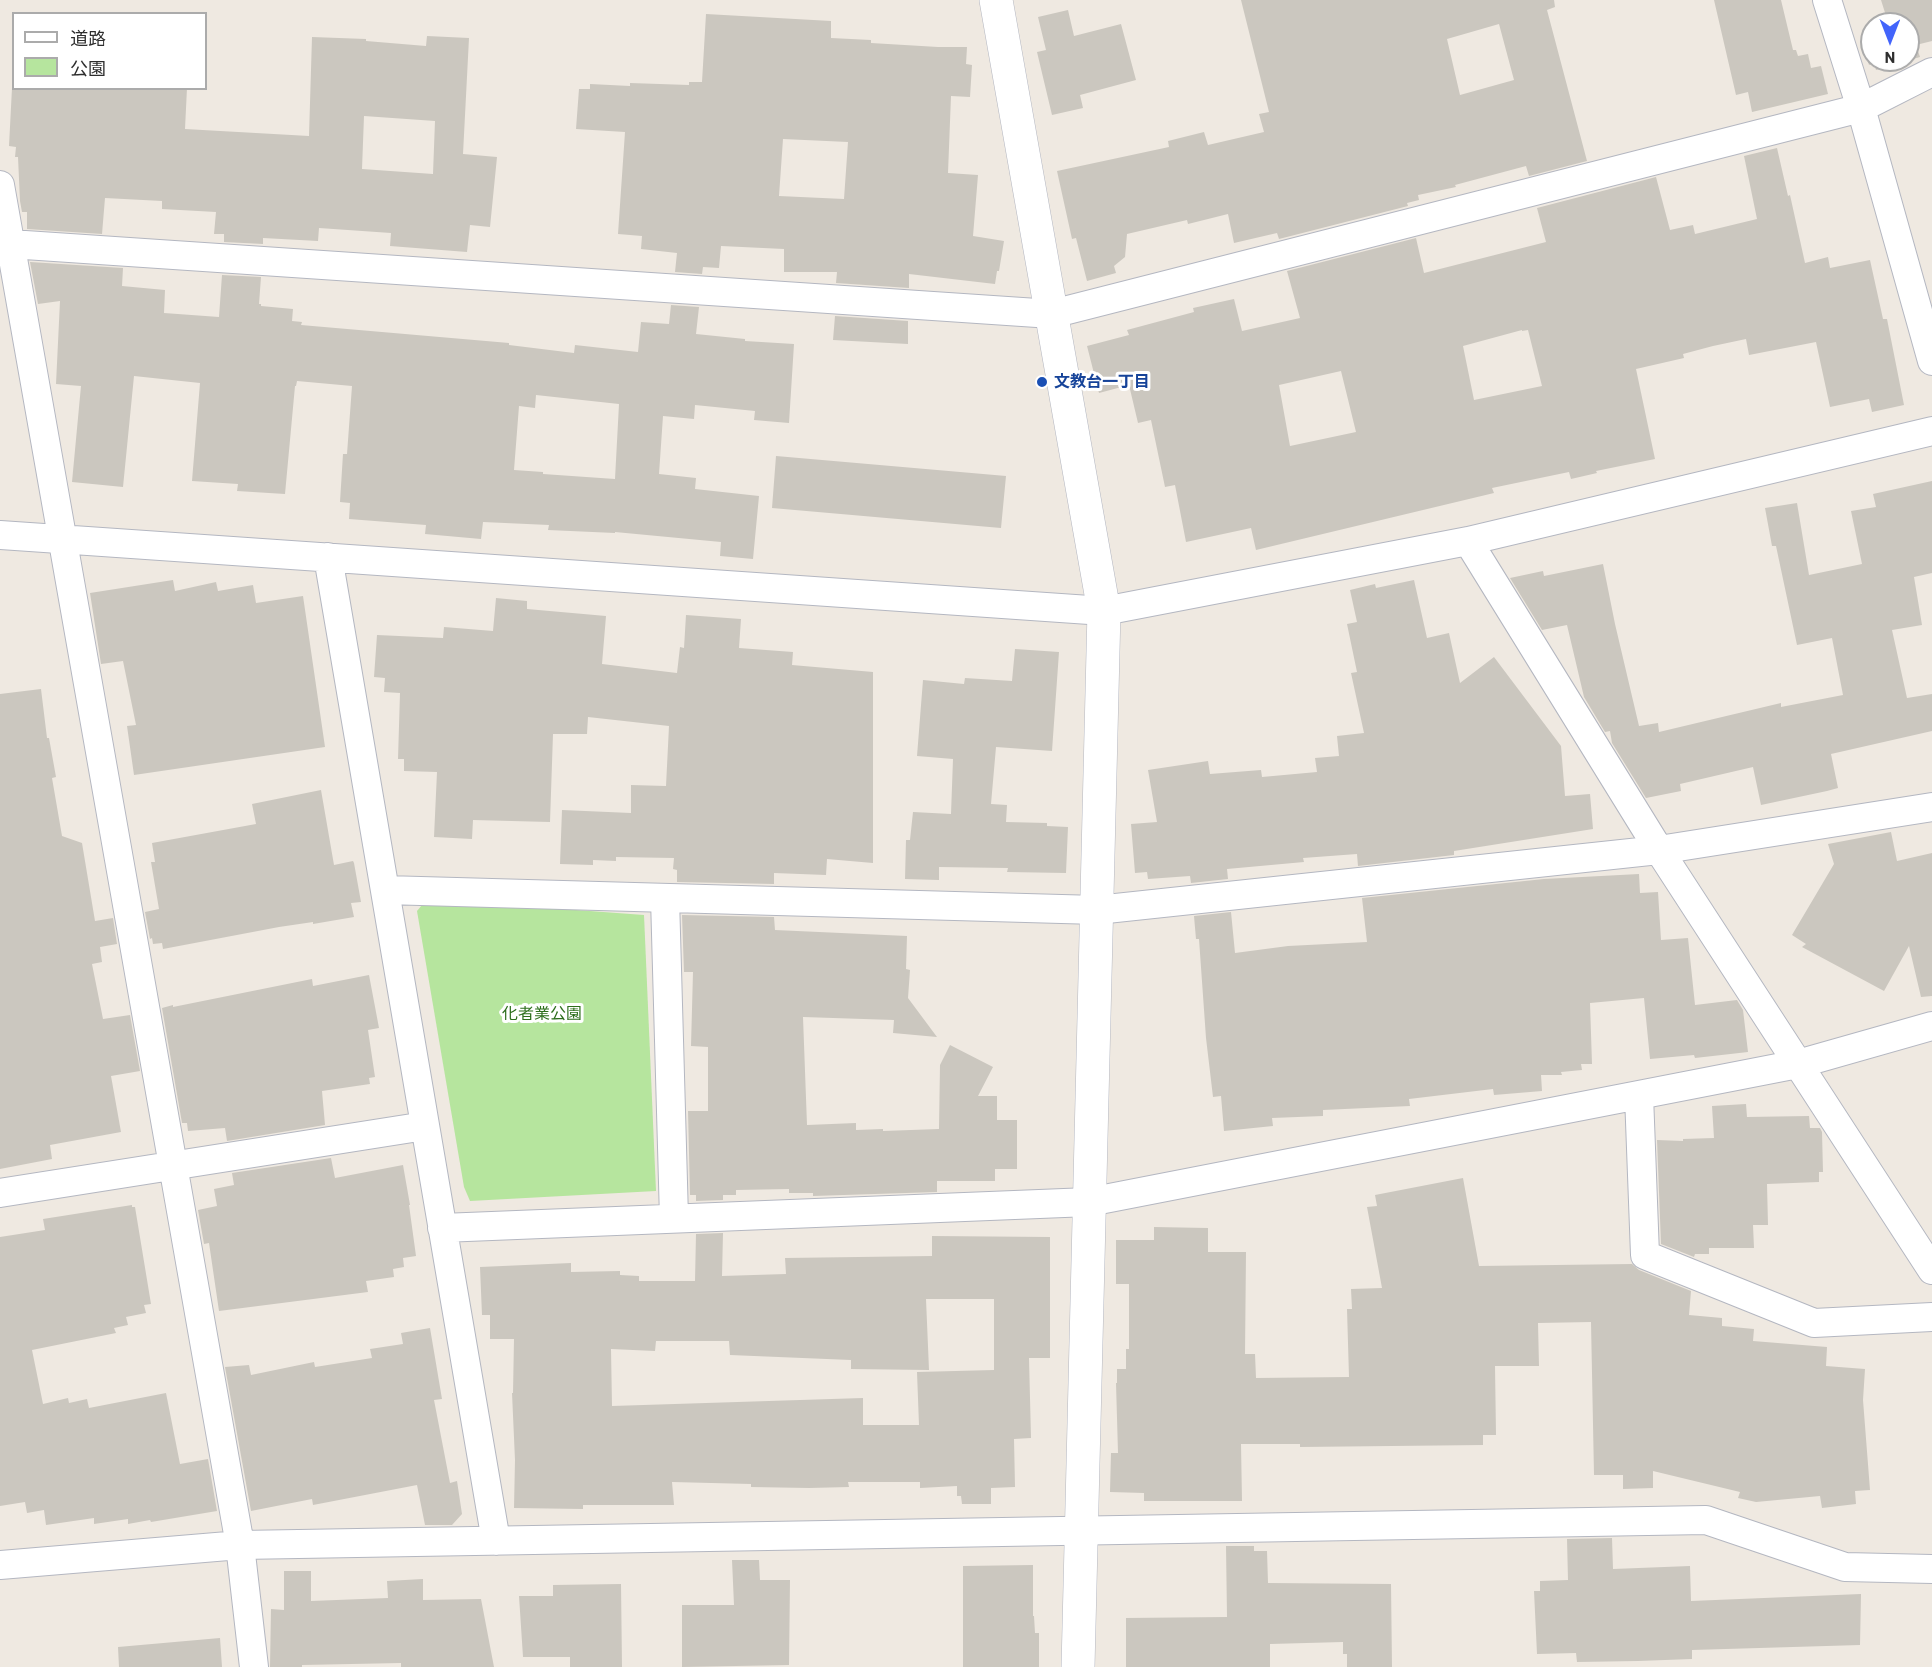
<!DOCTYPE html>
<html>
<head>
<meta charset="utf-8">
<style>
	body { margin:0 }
	#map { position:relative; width:1932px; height:1667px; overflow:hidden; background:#efe9e1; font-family:Barlow,"Noto Sans JP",sans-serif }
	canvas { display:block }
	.legend { position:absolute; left:12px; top:12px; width:195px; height:78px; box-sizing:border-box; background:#fff; border:2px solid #ababab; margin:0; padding:8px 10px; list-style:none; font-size:18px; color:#2e2e2e }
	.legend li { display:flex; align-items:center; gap:12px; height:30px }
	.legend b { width:30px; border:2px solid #ababab }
	.north { position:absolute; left:1860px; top:12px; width:60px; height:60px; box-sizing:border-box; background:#fff; border:2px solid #ababab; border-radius:50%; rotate:180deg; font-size:16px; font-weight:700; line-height:24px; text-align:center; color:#2e2e2e }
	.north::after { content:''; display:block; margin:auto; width:21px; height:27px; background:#4264fb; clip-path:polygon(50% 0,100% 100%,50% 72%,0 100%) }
</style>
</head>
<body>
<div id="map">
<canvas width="1932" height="1667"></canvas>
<ul class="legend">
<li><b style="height:8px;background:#fff"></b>道路</li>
<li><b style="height:16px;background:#b6e59e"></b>公園</li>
</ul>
<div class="north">N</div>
</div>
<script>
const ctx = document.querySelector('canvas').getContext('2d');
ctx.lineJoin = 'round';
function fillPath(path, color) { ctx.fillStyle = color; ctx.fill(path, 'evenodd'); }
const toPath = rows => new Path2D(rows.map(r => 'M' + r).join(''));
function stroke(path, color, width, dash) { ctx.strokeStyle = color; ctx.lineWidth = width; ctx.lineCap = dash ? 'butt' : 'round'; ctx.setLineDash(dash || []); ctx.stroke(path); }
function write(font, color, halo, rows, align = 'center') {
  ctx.font = font + ' Barlow,"Noto Sans JP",sans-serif'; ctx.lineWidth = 6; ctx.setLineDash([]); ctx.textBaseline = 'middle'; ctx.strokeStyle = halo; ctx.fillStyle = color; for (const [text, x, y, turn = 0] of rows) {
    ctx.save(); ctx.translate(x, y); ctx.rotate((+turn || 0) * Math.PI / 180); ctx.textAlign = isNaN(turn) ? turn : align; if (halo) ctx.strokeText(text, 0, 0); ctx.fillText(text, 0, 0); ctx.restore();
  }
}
fillPath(toPath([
	[427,899,644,915,656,1191,470,1201,464,1187,417,911]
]), '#b6e59e');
fillPath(toPath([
	[1241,0,1554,0,1555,7,1547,10,1587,161,1529,176,1526,166,1455,185,1456,187,1418,195,1419,200,1407,203,1408,206,1279,239,1277,233,1234,243,1228,214,1188,224,1187,220,1127,234,1125,257,1114,266,1116,273,1087,281,1076,238,1072,239,1057,171,1169,147,1168,141,1204,132,1208,145,1264,132,1259,114,1269,112],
	[1499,24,1514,80,1460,95,1447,39],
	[1714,0,1781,0,1793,50,1796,50,1798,56,1808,54,1811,68,1821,66,1828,94,1752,112,1748,92,1736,95],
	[1881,0,1932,0,1932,41,1916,45,1920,57,1876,70,1874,63,1869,65,1861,38,1872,35,1872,60,1908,60,1908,24,1872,24,1887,19],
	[1068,10,1074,36,1121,24,1136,80,1080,95,1083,108,1052,115,1037,52,1046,50,1038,17],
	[706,14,831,21,831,38,871,40,871,43,938,47,967,47,966,64,972,65,970,97,951,96,948,173,978,175,973,236,1004,241,999,271,997,271,995,284,909,274,909,288,836,283,837,272,784,272,784,249,721,246,719,268,703,267,702,274,675,272,677,253,641,249,642,236,618,234,625,132,576,129,579,89,590,89,590,84,630,86,630,83,689,85,689,82,702,82],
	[783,139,848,142,844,199,779,196],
	[427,36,469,38,463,154,497,157,490,227,470,225,467,252,390,246,391,233,319,228,318,241,263,238,263,244,224,242,224,234,214,234,216,212,162,209,162,201,105,198,102,234,27,229,27,212,22,212,20,201,18,157,15,157,16,147,9,146,12,88,187,88,185,129,309,136,312,37,366,39,366,41,426,46],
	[364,116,435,121,433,174,362,169],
	[1777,148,1788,196,1790,195,1805,263,1828,257,1830,268,1870,260,1883,319,1887,319,1904,405,1872,412,1869,399,1830,407,1816,342,1749,355,1746,339,1713,346,1683,354,1684,358,1636,369,1655,459,1596,471,1597,473,1571,479,1569,472,1492,488,1494,493,1256,550,1251,528,1186,542,1175,485,1165,487,1151,420,1138,423,1129,385,1099,393,1087,346,1129,335,1127,330,1194,312,1193,308,1234,299,1242,331,1300,318,1287,271,1416,238,1424,273,1546,242,1537,208,1656,177,1670,230,1693,225,1695,234,1757,219,1744,156],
	[1522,330,1522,331,1528,330,1542,386,1474,400,1463,346],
	[1341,371,1356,432,1290,446,1279,385],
	[30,262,123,268,122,286,165,290,164,313,219,317,222,275,261,277,259,304,261,304,261,306,293,309,292,321,302,322,301,325,509,343,509,345,574,353,575,345,638,352,641,322,669,324,671,305,699,307,696,334,745,339,745,341,794,344,789,423,754,420,755,411,695,405,694,419,663,416,659,474,696,478,695,489,759,496,753,559,720,556,721,542,615,532,615,533,548,530,549,525,483,522,481,539,425,534,426,525,349,519,350,503,340,502,343,454,347,454,352,386,297,381,296,386,295,386,285,494,237,491,238,484,192,481,200,383,134,376,123,487,72,482,81,386,56,384,60,301,38,304],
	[536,395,619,404,615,479,543,474,543,472,514,470,519,406,535,408],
	[835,316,908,321,908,344,833,340],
	[776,456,1006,476,1001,528,772,508],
	[1932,481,1932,573,1914,577,1922,625,1892,630,1907,698,1932,694,1932,731,1831,754,1838,788,1827,791,1761,805,1753,767,1680,784,1681,791,1646,798,1612,743,1610,731,1605,732,1584,697,1567,625,1542,630,1510,578,1543,571,1544,576,1603,564,1615,624,1639,726,1658,723,1659,732,1781,703,1781,707,1843,695,1832,638,1797,645,1776,546,1772,546,1765,508,1797,503,1809,575,1862,564,1851,511,1876,507,1873,494],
	[173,580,175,591,216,582,218,591,253,585,256,603,303,596,325,747,134,775,127,726,136,725,123,661,101,664,90,593],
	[1414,580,1427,638,1449,633,1460,683,1494,657,1561,746,1565,796,1590,794,1593,829,1454,851,1454,855,1358,866,1357,854,1303,858,1304,862,1227,869,1228,879,1191,883,1190,876,1148,879,1147,872,1135,873,1131,824,1157,822,1148,770,1208,761,1210,774,1261,770,1262,777,1317,772,1315,758,1339,756,1337,736,1364,733,1351,673,1357,672,1347,624,1357,622,1350,590,1375,584,1376,588],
	[496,598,527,601,527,609,606,616,602,664,677,673,680,647,684,648,686,615,741,619,739,648,793,652,792,665,873,672,873,863,827,859,826,875,774,873,774,884,677,882,677,870,673,869,674,858,616,857,616,861,593,860,593,865,560,864,562,810,631,813,631,785,666,786,669,726,588,717,587,734,553,734,550,822,473,820,472,839,434,837,437,772,404,771,404,759,398,759,400,693,384,692,385,678,374,677,377,635,443,638,444,627,493,631],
	[1015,649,1059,652,1052,751,996,747,991,804,1007,805,1006,822,1047,823,1047,826,1068,827,1066,873,1007,872,1008,868,939,867,939,880,905,879,906,840,910,840,913,812,951,814,953,759,917,756,923,680,964,684,965,678,1012,681],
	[41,689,47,738,49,738,56,777,52,778,62,836,82,843,95,921,113,918,117,944,100,947,102,962,92,964,103,1019,130,1015,140,1071,111,1076,121,1132,50,1145,52,1159,0,1169,0,694],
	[321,790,334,865,353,861,354,863,361,902,351,903,354,917,313,924,313,922,279,927,163,949,162,943,153,944,152,938,150,939,145,912,159,909,151,862,155,862,152,843,256,824,252,804],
	[1891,832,1897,861,1932,853,1932,996,1921,997,1909,946,1884,991,1802,947,1806,944,1792,935,1834,864,1828,844],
	[1639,874,1640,893,1658,892,1661,940,1688,938,1695,1005,1737,1000,1743,1010,1748,1052,1695,1058,1694,1055,1650,1059,1644,998,1590,1003,1592,1064,1581,1064,1582,1070,1561,1072,1562,1075,1541,1075,1542,1091,1494,1095,1493,1089,1409,1099,1410,1106,1323,1110,1323,1116,1272,1118,1273,1126,1224,1131,1221,1096,1213,1097,1206,1038,1199,939,1196,939,1194,916,1231,912,1235,953,1288,946,1367,942,1362,898,1544,879],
	[682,915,774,917,775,930,907,936,906,969,910,970,908,998,937,1037,893,1033,894,1020,803,1017,807,1125,856,1123,856,1130,883,1129,883,1131,939,1129,940,1065,950,1045,993,1067,978,1096,997,1096,997,1120,1017,1120,1017,1169,995,1169,995,1181,937,1181,937,1192,813,1196,813,1193,789,1193,789,1189,736,1190,736,1195,723,1195,723,1200,696,1201,696,1195,690,1195,688,1111,708,1111,708,1047,691,1046,693,972,684,972],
	[369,975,379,1028,368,1030,375,1077,369,1078,370,1084,322,1091,325,1125,227,1141,225,1128,188,1131,187,1123,182,1123,162,1008,173,1005,173,1007,312,979,313,986],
	[1746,1104,1747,1117,1809,1116,1810,1128,1820,1128,1822,1132,1823,1172,1819,1172,1819,1182,1767,1184,1768,1225,1753,1225,1754,1248,1709,1248,1709,1254,1695,1254,1694,1257,1661,1244,1657,1140,1683,1141,1683,1139,1714,1138,1712,1106],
	[331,1158,335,1178,403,1165,410,1205,409,1205,416,1256,403,1258,404,1267,393,1269,394,1277,366,1281,368,1292,219,1311,209,1243,204,1244,198,1210,217,1206,214,1189,234,1185,232,1173],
	[1463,1178,1479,1266,1632,1264,1639,1270,1691,1291,1689,1315,1722,1318,1722,1326,1754,1329,1753,1341,1827,1347,1826,1366,1865,1369,1863,1400,1870,1490,1855,1491,1856,1504,1822,1508,1820,1496,1756,1502,1738,1498,1740,1492,1653,1471,1653,1488,1623,1489,1623,1475,1594,1475,1591,1322,1538,1323,1539,1366,1495,1366,1496,1435,1483,1435,1483,1445,1300,1447,1300,1444,1241,1444,1242,1501,1144,1501,1144,1493,1110,1492,1111,1453,1118,1453,1116,1383,1117,1383,1117,1369,1126,1369,1126,1349,1129,1349,1129,1284,1116,1284,1116,1240,1154,1240,1154,1227,1208,1228,1208,1252,1246,1252,1245,1354,1255,1354,1256,1378,1349,1377,1347,1309,1352,1309,1351,1289,1382,1288,1367,1207,1377,1206,1375,1195],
	[132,1205,132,1207,135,1207,151,1304,144,1305,146,1313,126,1317,128,1325,114,1328,116,1333,32,1350,43,1404,68,1398,69,1403,87,1399,89,1408,166,1393,180,1464,208,1459,217,1511,151,1522,150,1520,128,1524,128,1519,94,1524,94,1518,46,1525,44,1510,27,1513,25,1502,0,1506,0,1237,45,1230,43,1219],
	[723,1233,722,1276,786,1274,785,1258,932,1256,932,1236,1050,1237,1050,1358,1029,1358,1031,1438,1014,1439,1015,1487,991,1488,991,1504,962,1504,961,1496,957,1496,957,1486,920,1488,920,1482,848,1482,849,1487,809,1488,751,1487,751,1484,672,1482,674,1505,583,1505,583,1509,514,1508,515,1460,512,1393,513,1393,514,1339,490,1339,490,1315,482,1315,480,1267,571,1263,571,1272,620,1271,620,1275,639,1276,639,1281,695,1281,696,1234],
	[926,1299,994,1299,994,1370,917,1372,919,1425,863,1425,863,1398,612,1406,611,1349,655,1351,656,1341,729,1341,730,1355,851,1360,851,1369,929,1370],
	[430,1328,442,1399,434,1400,450,1483,457,1481,462,1514,452,1525,425,1525,417,1485,313,1505,312,1499,251,1511,225,1367,249,1365,251,1375,314,1362,315,1367,372,1358,370,1349,403,1344,401,1333],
	[1612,1538,1613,1569,1690,1566,1691,1601,1861,1594,1860,1645,1692,1650,1692,1659,1638,1661,1577,1662,1576,1653,1537,1654,1534,1591,1540,1591,1540,1581,1568,1580,1567,1539],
	[1226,1546,1254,1546,1254,1551,1267,1551,1268,1583,1391,1584,1392,1667,1347,1667,1347,1654,1343,1654,1343,1642,1270,1644,1270,1667,1126,1667,1126,1618,1227,1617],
	[732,1560,759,1560,760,1580,790,1580,789,1665,682,1667,682,1605,734,1605],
	[1033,1565,1033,1616,1034,1616,1035,1633,1039,1633,1039,1667,963,1667,963,1566],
	[284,1571,311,1571,311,1601,388,1598,387,1581,423,1579,423,1600,481,1599,494,1667,401,1667,401,1663,302,1665,302,1667,270,1667,271,1609,284,1610],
	[621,1584,622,1667,570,1667,570,1657,523,1657,519,1596,553,1596,553,1585],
	[220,1638,222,1667,119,1667,118,1647]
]), '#cbc7bf');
const minor = toPath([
	[1827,0,1861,108,1932,361],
	[0,185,240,1545,254,1667],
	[0,245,10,244,1052,314,1861,108,1932,72],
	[0,535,1104,611,1468,541,1932,431],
	[1468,541,1659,850,1932,1270],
	[328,557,496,1541],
	[385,890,1097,910,1659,850,1932,807],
	[665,898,674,1218],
	[1639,1095,1645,1255,1814,1323,1932,1317],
	[0,1193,425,1126],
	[442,1228,1089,1202,1798,1064,1932,1026],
	[0,1565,240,1545,1706,1520,1845,1567,1932,1569]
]);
const tertiary = toPath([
	[996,0,1104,611,1078,1667]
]);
stroke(minor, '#b4b7c1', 30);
stroke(tertiary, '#b4b7c1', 34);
stroke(minor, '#fff', 28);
stroke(tertiary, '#fff', 33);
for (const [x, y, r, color] of [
	[1042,382,6,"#1a4fb4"]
]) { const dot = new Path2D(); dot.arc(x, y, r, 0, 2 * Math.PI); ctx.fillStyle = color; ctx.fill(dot); stroke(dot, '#fff', 2); }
write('bold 16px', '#164399', '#fff', [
	["文教台一丁目",1054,382]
], 'left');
write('16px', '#2c6e1b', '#fff', [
	["化者業公園",542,1014]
]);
</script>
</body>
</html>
